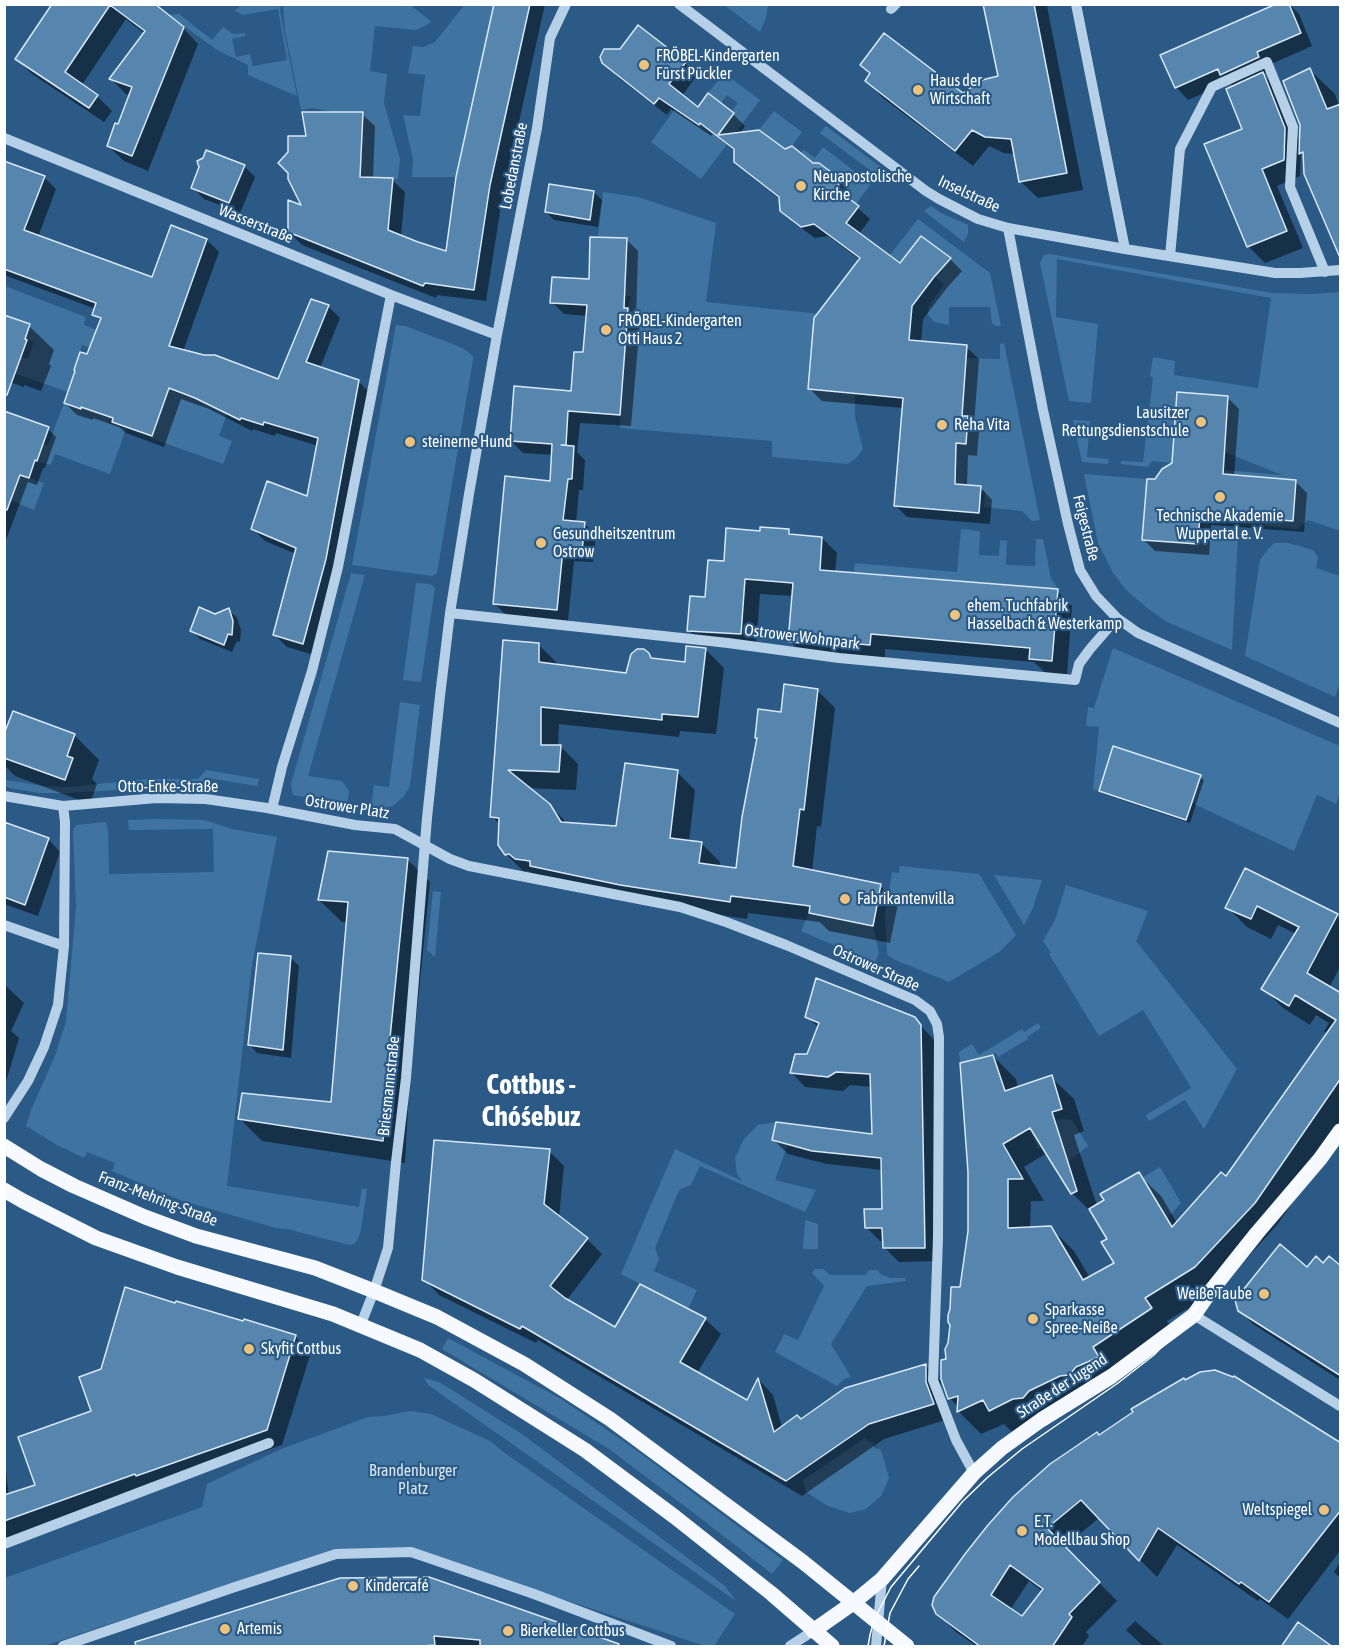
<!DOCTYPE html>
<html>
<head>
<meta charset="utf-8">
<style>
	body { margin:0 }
	#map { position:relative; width:1345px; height:1651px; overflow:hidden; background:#2a5a85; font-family:"Asap Condensed",sans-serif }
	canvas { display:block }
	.frame { position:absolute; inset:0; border:6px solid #fff; pointer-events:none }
</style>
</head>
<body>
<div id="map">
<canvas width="1345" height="1651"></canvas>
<div class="frame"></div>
</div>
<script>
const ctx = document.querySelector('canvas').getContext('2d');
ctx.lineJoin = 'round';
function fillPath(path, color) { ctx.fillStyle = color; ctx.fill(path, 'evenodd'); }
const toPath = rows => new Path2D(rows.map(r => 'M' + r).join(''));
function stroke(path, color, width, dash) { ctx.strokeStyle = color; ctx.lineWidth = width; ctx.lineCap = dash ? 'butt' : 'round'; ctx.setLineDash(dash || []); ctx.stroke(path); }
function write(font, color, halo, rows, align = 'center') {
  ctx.font = font + ' "Asap Condensed",sans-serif'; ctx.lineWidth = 4.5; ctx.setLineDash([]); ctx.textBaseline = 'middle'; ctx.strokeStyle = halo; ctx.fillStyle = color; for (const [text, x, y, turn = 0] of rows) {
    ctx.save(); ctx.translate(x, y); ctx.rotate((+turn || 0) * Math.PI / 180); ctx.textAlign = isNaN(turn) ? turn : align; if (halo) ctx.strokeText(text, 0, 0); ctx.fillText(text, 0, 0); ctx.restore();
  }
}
fillPath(toPath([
	[465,4,494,5,456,177,412,177,413,160,403,115,420,116,425,75,408,73,413,46,423,47,435,42],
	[241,5,281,5,280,11,297,96,248,75,248,65,217,50,169,15,179,14,212,40,223,27,233,34,244,33,246,36,232,39,236,57,250,54,253,66,287,60,278,9,243,15,235,11],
	[283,5,410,5,431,21,429,24,416,30,375,26,370,71,387,74,384,103,400,159,398,179,360,177,363,112,332,112,313,108,301,110,285,30],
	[724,5,768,5,766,18,760,32],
	[724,73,760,100,701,179,651,142,675,109,689,119,691,116,717,136,734,113,732,111,738,103,727,95,721,103,708,93],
	[774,111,802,132,792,146,785,149,759,130],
	[826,126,882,168,879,177,820,133],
	[823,147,871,184,856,204,839,191,837,177,819,163,804,164,800,153,804,150,815,158],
	[603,192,638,197,716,223,706,302,858,318,813,336,808,389,855,394,855,417,863,449,856,458,848,464,772,457,772,441,620,428,621,394,628,308,631,296,625,296,625,293,627,238,598,237],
	[931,206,941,213,968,225,968,234,964,242,924,211],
	[918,219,990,273,1001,326,996,326,992,323,990,307,949,307,949,325,934,322,928,315,928,307,944,284,934,276,949,260,948,255,921,236,900,262,890,255],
	[1050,254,1272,293,1312,294,1340,292,1340,531,1308,520,1297,529,1200,519,1200,514,1293,521,1296,480,1223,474,1223,470,1282,475,1225,452,1228,396,1177,392,1172,463,1152,461,1148,467,1121,464,1121,461,1143,462,1153,378,1150,376,1153,357,1175,361,1174,375,1258,388,1271,298,1057,259,1056,317,1098,324,1091,403,1069,401,1040,263,1044,255],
	[5,286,86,317,84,325,166,355,156,383,228,411,219,436,232,441,223,464,151,438,158,420,128,409,99,350,82,345,68,392,5,370,21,357,28,359,34,342,25,339,5,315],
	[396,325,405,326,458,346,467,351,473,356,473,360,437,573,432,576,352,565],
	[1004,343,1040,520,1032,521,1022,511,984,507,985,492,980,491,980,486,954,484,954,443,965,444,966,440,968,416,962,416,966,358,1000,359,1000,344],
	[64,403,80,409,81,407,111,417,109,423,126,429,110,474,55,454,51,465,37,461,43,444,48,445],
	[1073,420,1090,421,1087,457,1109,459,1108,464,1082,462],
	[4,469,44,483,34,510,5,498],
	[1084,474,1147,479,1143,540,1197,544,1199,533,1238,537,1232,650,1167,622,1146,607,1126,590,1113,573,1098,543],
	[961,529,980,531,979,555,999,556,1000,540,1007,541,1006,565,1035,566,1036,539,1043,539,1051,578,1058,589,854,572,855,563,957,572],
	[1274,543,1288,543,1313,550,1318,557,1316,568,1340,576,1340,682,1335,697,1245,656,1260,560,1268,549],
	[351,573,365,575,308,776,342,781,349,791,347,805,293,795,291,784],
	[416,583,430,584,435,588,421,682,403,680],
	[1113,648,1340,746,1340,792,1336,804,1317,795,1294,851,1192,803,1201,775,1113,747,1099,791,1093,789,1099,727,1086,726,1088,707,1094,708],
	[400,702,420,705,410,786,404,796,393,806,384,808,371,807,374,785,389,787],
	[206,770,259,779,257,786,208,778,205,780,202,787,151,788,67,793,39,793,5,787,5,780,44,786,67,787,148,779,198,779],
	[158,819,204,820,232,829,277,837,252,965,227,1186,359,1207,362,1189,367,1189,361,1230,358,1239,354,1244,349,1245,287,1229,276,1228,180,1200,112,1171,115,1163,87,1152,84,1158,57,1145,26,1126,31,1110,55,1056,66,1022,76,907,73,831,76,825,106,822,108,830,109,874,214,872,213,829,129,830,128,820],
	[900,866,979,874,1016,935,999,952,949,982,893,959,887,954,885,915,892,872,899,873],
	[994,875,1042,880,1033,908,1024,925],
	[1066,885,1148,911,1136,941,1237,1069,1204,1129,1185,1100,1149,1121,1146,1115,1191,1088,1186,1079,1143,1010,1099,1036,1049,954,1051,953,1043,941,1055,920],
	[433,891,441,892,435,957,427,950],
	[809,913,873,926,879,953,875,963,801,931],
	[1038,1023,1041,1028,1027,1037,1028,1039,998,1057,996,1053,960,1063,959,1052,972,1044,979,1055,1022,1029,1024,1032],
	[1061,1119,1072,1120,1088,1146,1068,1162,1061,1142,1038,1149,1031,1131],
	[776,1122,788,1144,775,1180,816,1190,805,1212,700,1166,691,1185,679,1190,655,1248,659,1259,654,1271,697,1290,688,1309,621,1274,675,1149,742,1181,737,1174,735,1158,744,1139,758,1125],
	[1160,1167,1181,1203,1167,1219,1142,1178],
	[805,1220,818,1224,818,1249,803,1249],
	[815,1269,823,1269,830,1275,865,1275,869,1270,878,1270,880,1274,890,1278,905,1278,906,1281,867,1286,831,1344,851,1377,844,1379,837,1386,775,1352,784,1334,798,1340,824,1286,812,1273],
	[448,1338,561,1399,632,1447,783,1560,772,1574,699,1517,609,1449,442,1349],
	[424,1378,439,1382,522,1434,725,1586,736,1601,428,1385],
	[410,1411,431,1414,490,1441,505,1453,735,1614,714,1646,705,1646,410,1549,351,1549,244,1579,44,1646,5,1646,5,1578,202,1507,207,1484,281,1449,368,1417,384,1416],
	[865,1438,868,1441,873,1442,874,1448,880,1449,882,1453,889,1478,881,1496,866,1509,850,1513,828,1506,806,1492,803,1480]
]), '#3f74a1');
fillPath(toPath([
	[54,4,152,4,183,28,198,44,148,171,124,161,108,146,119,126,130,96,126,94,111,79,145,34,126,19,82,85,97,96,112,111,104,122,32,74,17,59],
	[495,4,545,4,502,199,486,301,437,295,436,298,302,245,289,232,304,208,308,137,362,114,375,126,373,179,392,180,405,192,401,237,447,253],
	[985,4,1046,4,1047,6,1083,190,1038,198,1021,182,1016,154,1004,153,989,146,973,166,883,98,867,81,871,75,862,65,963,95,1000,77],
	[1280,4,1289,4,1299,14,1312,46,1269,65,1271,70,1263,74,1279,91,1301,145,1310,70,1335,94,1339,106,1304,157,1301,154,1300,176,1277,186,1303,248,1265,263,1248,246,1244,130,1234,87,1229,82,1188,100,1176,87],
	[603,62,685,63,697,75,682,96,698,109,709,95,733,114,745,126,740,134,784,151,837,178,849,191,851,202,870,219,859,234,900,265,950,259,962,271,946,289,923,319,921,343,966,347,979,359,974,424,979,430,977,456,968,455,967,486,980,487,992,500,990,524,907,517,895,505,903,408,822,401,810,389,860,260,828,236,815,238,794,223,782,210,781,200,748,174,735,162,735,151,713,134,711,136,671,109,667,115,620,79],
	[244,166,255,177,240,213,204,199,192,187],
	[44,177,56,189,38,237,153,279,172,227,207,240,219,252,183,351,278,381,328,306,340,318,320,368,358,381,370,393,314,655,287,647,275,635,296,554,265,541,253,529,308,498,318,446,276,433,275,436,253,429,252,431,209,409,181,399,164,447,126,433,119,427,93,418,93,420,77,415,65,403,88,356,101,321,94,314,96,309,4,275,4,195],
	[594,192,602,200,598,227,554,220,546,212],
	[626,239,638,251,636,318,640,322,631,426,580,423,577,452,585,460,583,490,579,490,576,523,584,523,596,535,593,562,574,561,568,621,506,615,494,603,551,482,553,455,523,453,511,441,572,392,585,354,588,316,564,314,552,302,590,281],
	[29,326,54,350,49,364,51,366,41,391,24,385,24,387,4,380],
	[1228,398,1239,409,1234,477,1295,481,1307,493,1304,532,1211,525,1209,555,1155,551,1144,540,1156,481,1173,464],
	[4,411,48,429,56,437,45,468,43,468,37,485,28,482,4,545],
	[788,530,794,536,822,538,837,553,835,573,1057,591,1072,606,1067,675,1046,673,1034,662,885,649,885,659,805,656,790,641,794,596,760,594,756,649,704,646,689,630,725,563,762,533],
	[229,610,237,618,241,630,240,642,237,641,232,652,200,639,192,631,215,615],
	[539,645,557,663,557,666,627,675,648,654,654,660,686,664,706,650,724,668,716,734,680,731,679,737,559,724,558,746,560,746,578,764,576,790,527,788,549,805,568,824,618,827,677,772,695,790,689,842,702,844,720,862,719,867,737,870,782,713,817,690,835,708,821,827,817,826,812,872,880,886,898,904,890,943,829,931,820,922,748,913,747,919,639,902,535,876,528,871,524,872,506,854,500,825,492,816],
	[4,732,74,735,99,760,92,779,97,784,90,804,15,776,4,765],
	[1200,777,1204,780,1190,823,1104,794,1101,791],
	[4,824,48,839,60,852,38,916,4,904],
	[407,859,430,882,409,1091,405,1163,262,1141,240,1119,332,1104,348,923,342,922,319,900],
	[1245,870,1337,916,1340,919,1340,967,1329,988,1340,995,1340,1048,1324,1031,1329,1023,1316,1015,1310,1025,1283,1008,1263,988,1296,934,1278,925,1271,939,1247,927,1227,907],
	[291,958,299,966,291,1058,257,1053,249,1044],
	[4,984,24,1003,11,1031,19,1038,6,1082,4,1081],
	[807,1017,914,1018,934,1040,938,1261,899,1262,885,1248,884,1241,880,1241,866,1227,884,1210,883,1170,827,1164,788,1154,774,1140,874,1135,872,1087,850,1085,843,1091,805,1087,792,1073,808,1056,819,1028],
	[993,1056,1016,1079,1018,1088,1051,1077,1074,1099,1084,1131,1074,1135,1097,1206,1138,1174,1161,1196,1177,1223,1340,1070,1340,1134,1277,1225,1218,1290,1167,1321,1173,1331,1115,1370,1120,1380,1013,1433,1004,1424,981,1434,959,1412,959,1408,950,1398,947,1360,962,1288],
	[1047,1153,1072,1193,1094,1215,1109,1239,1116,1263,1090,1278,1074,1251,1051,1228,1030,1229,1031,1201,1044,1201,1024,1167],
	[549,1151,564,1166,559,1217,587,1239,602,1254,566,1301,616,1329,641,1286,705,1319,721,1334,697,1373,747,1402,759,1380,773,1395,782,1427,801,1421,926,1366,941,1381,940,1399,948,1419,884,1439,802,1496,538,1340,536,1343,439,1295,424,1279],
	[1323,1265,1340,1268,1340,1380,1253,1324,1239,1310,1307,1269],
	[176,1305,295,1336,311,1352,282,1445,4,1542,4,1455,9,1496,37,1485,93,1412,102,1370],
	[1099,1436,1340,1444,1340,1551,1288,1619,1260,1599,1258,1601,1177,1545,1157,1577,1099,1518,1064,1547,1117,1601,1086,1632,1089,1636,1082,1646,976,1646,956,1632,937,1613],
	[1029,1581,1043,1592,1022,1618,1010,1610],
	[1340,1562,1340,1578,1334,1572],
	[340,1579,429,1579,624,1646,131,1646],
	[1135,1621,1164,1646,1143,1646,1126,1630]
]), '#0007');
const building = toPath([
	[52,4,155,4,184,27,132,156,107,146,115,123,118,124,132,87,109,79,145,31,110,5,65,72,98,95,89,108,15,59,52,4],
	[494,4,530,4,490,185,474,290,425,283,423,286,288,232,288,200,301,205,288,179,288,173,278,163,288,152,288,136,306,136,302,112,363,112,360,177,393,178,388,230,418,242,446,251,456,177,494,4],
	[983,4,1034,4,1067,173,1019,182,1011,139,985,137,972,130,955,151,865,81,870,73,860,65,884,33,963,93,982,80,998,76,983,4],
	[1276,4,1289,4,1301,33,1257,52,1259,57,1220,75,1218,69,1175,88,1160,55,1276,4],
	[638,25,686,62,669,84,698,107,708,93,734,113,718,135,759,130,785,149,792,146,813,163,819,163,838,177,839,191,859,206,846,223,900,263,921,236,951,258,934,277,912,306,909,340,967,345,962,416,968,416,966,444,956,443,955,484,981,486,979,513,894,506,903,398,808,389,814,318,860,258,814,224,801,227,780,211,779,197,734,162,734,149,700,123,699,125,659,98,654,104,602,63,600,57,604,49,620,49,638,25],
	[1310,68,1327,109,1341,104,1341,260,1304,174,1303,152,1299,154,1300,125,1283,81,1310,68],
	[1263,72,1285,128,1284,160,1262,169,1287,231,1247,247,1204,144,1242,129,1226,89,1263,72],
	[206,150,245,165,229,203,191,188,199,167,197,161,203,158,206,150],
	[4,161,45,176,24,230,152,277,171,225,207,239,169,346,204,355,215,355,278,379,311,299,329,305,306,362,359,380,326,559,303,644,273,635,296,548,251,529,267,481,307,496,318,438,264,422,263,425,241,418,240,420,195,398,169,388,152,436,112,422,113,418,81,407,81,409,64,403,75,371,74,370,80,352,87,354,101,318,92,315,96,303,4,269,4,161],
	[549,184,594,191,590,220,545,212,549,184],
	[590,237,627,238,624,308,628,308,620,415,568,411,566,445,561,445,574,446,572,479,568,479,563,520,585,522,582,551,563,549,557,610,493,604,505,476,550,481,552,444,510,441,514,386,571,391,574,352,583,352,587,305,550,303,552,277,589,279,590,237],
	[4,315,30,324,25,339,27,340,7,395,4,394,4,315],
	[1177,392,1228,396,1223,474,1296,480,1293,521,1200,514,1198,544,1142,540,1147,479,1155,479,1162,469,1172,463,1177,392],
	[4,411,49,427,37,461,35,460,29,478,20,475,7,510,4,510,4,411],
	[760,527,789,529,789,534,822,537,820,570,1058,589,1052,661,1029,659,1030,648,871,634,870,645,833,642,832,645,788,642,793,583,745,579,741,634,687,631,690,596,705,597,708,560,724,561,726,528,760,531,760,527],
	[199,607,215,614,229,608,233,621,232,635,228,634,224,645,190,631,199,607],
	[503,640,539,643,539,662,626,673,631,654,637,649,644,649,649,653,651,658,685,662,686,646,706,648,698,717,662,714,662,720,541,707,541,745,561,745,559,772,508,770,550,804,561,822,616,826,625,763,678,770,670,838,702,842,699,863,736,868,742,817,757,738,755,738,758,709,781,712,784,684,818,689,804,810,800,809,793,866,881,884,873,926,809,913,810,906,731,896,730,902,620,885,530,866,530,861,515,859,509,854,505,855,498,845,499,818,490,817,503,640],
	[13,711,75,734,67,756,73,758,65,780,4,758,4,734,13,711],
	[1113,746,1201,775,1186,820,1099,791,1113,746],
	[4,822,49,838,25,905,4,897,4,822],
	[328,851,408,858,387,1068,383,1141,238,1119,242,1093,331,1102,348,902,318,900,328,851],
	[1245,868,1338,914,1307,973,1341,993,1341,1078,1255,1203,1195,1267,1145,1298,1152,1308,1093,1347,1099,1357,1076,1367,1069,1375,1060,1376,1029,1391,1023,1398,1013,1399,989,1411,983,1400,957,1412,958,1396,948,1399,941,1379,941,1360,946,1359,945,1349,948,1343,950,1325,948,1322,948,1315,950,1309,951,1287,960,1287,968,1231,968,1172,960,1063,993,1055,1005,1091,1052,1075,1062,1109,1052,1112,1077,1191,1071,1194,1030,1128,1003,1144,1023,1179,1008,1179,1008,1228,1051,1226,1083,1280,1114,1263,1101,1242,1107,1239,1089,1209,1104,1200,1100,1194,1139,1172,1172,1227,1221,1172,1226,1176,1336,1020,1295,995,1289,1006,1261,989,1299,927,1257,906,1251,919,1225,908,1245,868],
	[258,953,291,956,283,1050,248,1045,258,953],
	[816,978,915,1017,921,1025,925,1248,883,1248,882,1228,865,1228,864,1209,882,1209,881,1158,812,1151,772,1140,776,1122,872,1134,870,1074,836,1072,828,1077,790,1073,795,1054,807,1054,819,1023,805,1017,816,978],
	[434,1140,550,1149,544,1204,588,1238,550,1286,565,1298,615,1327,640,1284,706,1318,680,1362,747,1400,758,1378,774,1432,797,1415,801,1419,845,1388,926,1364,926,1382,934,1404,869,1424,786,1481,522,1326,520,1329,422,1280,434,1140],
	[1280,1244,1307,1267,1316,1256,1323,1263,1329,1256,1341,1266,1341,1376,1238,1311,1235,1300,1280,1244],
	[125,1287,175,1303,176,1301,243,1321,244,1319,296,1335,267,1430,136,1476,135,1474,4,1521,4,1495,35,1485,18,1437,91,1411,79,1377,101,1369,125,1287],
	[1215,1370,1233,1377,1234,1376,1341,1443,1341,1510,1269,1602,1241,1582,1239,1584,1158,1528,1139,1561,1081,1500,1047,1528,1100,1582,1069,1614,1072,1617,1052,1647,981,1647,936,1614,932,1605,934,1597,965,1554,988,1525,1013,1497,1050,1464,1097,1432,1099,1435,1133,1412,1131,1409,1184,1378,1185,1380,1200,1372,1215,1370],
	[1010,1565,1043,1589,1022,1616,991,1595,1010,1565],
	[429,1577,577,1629,619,1644,618,1647,480,1647,480,1640,434,1636,435,1645,409,1647,136,1647,135,1642,340,1578,429,1577],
	[1298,1622,1333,1647,1281,1647,1298,1622]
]);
fillPath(building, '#5686ae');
stroke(building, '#d8e8f6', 1.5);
stroke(toPath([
	[679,4,926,191,939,199,978,219,1008,228,1125,249,1275,273,1300,273,1340,270],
	[1076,4,1125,249],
	[891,9,896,4],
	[4,138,391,295,497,335],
	[1008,228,1043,410,1068,524,1080,570,1096,596,1117,618,1138,633,1340,723],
	[1170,256,1180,149,1212,87,1267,62,1293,127,1290,187,1325,272],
	[450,613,728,643,839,658,1075,680,1079,664,1090,649,1117,618],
	[4,796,63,806,157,798,206,799,267,808,355,825,395,829,450,859,469,866,680,907,726,922,786,945,915,1000,930,1011,937,1024,939,1037,938,1238,933,1380,956,1440,974,1473],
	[272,809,282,767,312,671,338,567,391,295],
	[4,925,64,946],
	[4,1118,28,1081,44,1047,58,1005,64,946,65,822,63,806],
	[1194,1315,1340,1406],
	[361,1324,374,1291,388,1248,396,1162,406,1078,427,818,440,696,450,613,469,494,497,335,537,128,550,38,566,4],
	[4,1544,269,1443],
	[63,1646,232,1588,336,1554,411,1552,534,1594,671,1646],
	[790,1646,813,1631],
	[876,1646,882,1579]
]), '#b5d0e7', 10);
stroke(toPath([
	[4,1146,41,1169,74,1186,145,1217,196,1236,315,1268,374,1291,437,1317,524,1364,610,1419,803,1562,907,1646],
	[4,1190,23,1201,96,1238,177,1267,333,1314,420,1350,474,1380,585,1450,675,1517,772,1594,832,1646],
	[813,1631,853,1603,882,1579,974,1473,1002,1448,1041,1420,1112,1376,1194,1315,1210,1292,1257,1233,1320,1159,1340,1131]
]), '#f6fafe', 15);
stroke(toPath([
	[868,1646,870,1635,874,1620,891,1587,963,1501,988,1477,1022,1449,1118,1383,1154,1355,1182,1326,1217,1283,1340,1124],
	[884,1646,890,1613,908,1579,919,1566]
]), '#fff', 1.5);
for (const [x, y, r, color] of [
	[644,65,6,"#edc27c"],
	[918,90,6,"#edc27c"],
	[801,186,6,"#edc27c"],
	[606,330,6,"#edc27c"],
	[1201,422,6,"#edc27c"],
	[942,425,6,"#edc27c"],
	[410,442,6,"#edc27c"],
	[1220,497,6,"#edc27c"],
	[541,543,6,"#edc27c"],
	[955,615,6,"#edc27c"],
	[845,899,6,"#edc27c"],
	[1264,1294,6,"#edc27c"],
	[1033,1319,6,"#edc27c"],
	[249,1349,6,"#edc27c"],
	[1324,1510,6,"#edc27c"],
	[1022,1531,6,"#edc27c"],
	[353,1586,6,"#edc27c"],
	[225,1629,6,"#edc27c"],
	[508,1631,6,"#edc27c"]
]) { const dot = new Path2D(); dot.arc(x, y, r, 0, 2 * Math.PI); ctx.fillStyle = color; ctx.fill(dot); stroke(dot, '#2a5a85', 2); }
write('16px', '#fff', '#2a5a85', [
	["FRÖBEL-Kindergarten",656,56],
	["Fürst Pückler",656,74],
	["Haus der",930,81],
	["Wirtschaft",930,99],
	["Neuapostolische",813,177],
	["Kirche",813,195],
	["FRÖBEL-Kindergarten",618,321],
	["Otti Haus 2",618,339],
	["Lausitzer",1189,413,"right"],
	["Rettungsdienstschule",1189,431,"right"],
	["Reha Vita",954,425],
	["steinerne Hund",422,442],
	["Technische Akademie",1220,516,"center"],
	["Wuppertal e. V.",1220,534,"center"],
	["Gesundheitszentrum",553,534],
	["Ostrow",553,552],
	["ehem. Tuchfabrik",967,606],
	["Hasselbach & Westerkamp",967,624],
	["Fabrikantenvilla",857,899],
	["Weiße Taube",1252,1294,"right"],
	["Sparkasse",1045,1310],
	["Spree-Neiße",1045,1328],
	["Skyfit Cottbus",261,1349],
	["Weltspiegel",1312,1510,"right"],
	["E.T.",1034,1522],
	["Modellbau Shop",1034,1540],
	["Kindercafé",365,1586],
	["Artemis",237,1629],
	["Bierkeller Cottbus",520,1631]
], 'left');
write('16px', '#fff', '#2a5a85', [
	["Lobedanstraße",514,166,-79],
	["Inselstraße",969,194,25],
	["Wasserstraße",256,224,22],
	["Feigestraße",1086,528,76],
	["Ostrower Wohnpark",802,637,7],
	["Otto-Enke-Straße",168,787],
	["Ostrower Platz",347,807,9],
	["Ostrower Straße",876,968,24],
	["Briesmannstraße",389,1086,-84],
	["Franz-Mehring-Straße",158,1199,21],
	["Straße der Jugend",1062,1386,-33]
]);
write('16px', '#d8e8f6', '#2a5a85', [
	["Brandenburger",413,1471],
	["Platz",413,1489]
]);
write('bold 28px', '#fff', '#2a5a85', [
	["Cottbus -",531,1085],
	["Chóśebuz",531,1117]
]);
</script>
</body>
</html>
